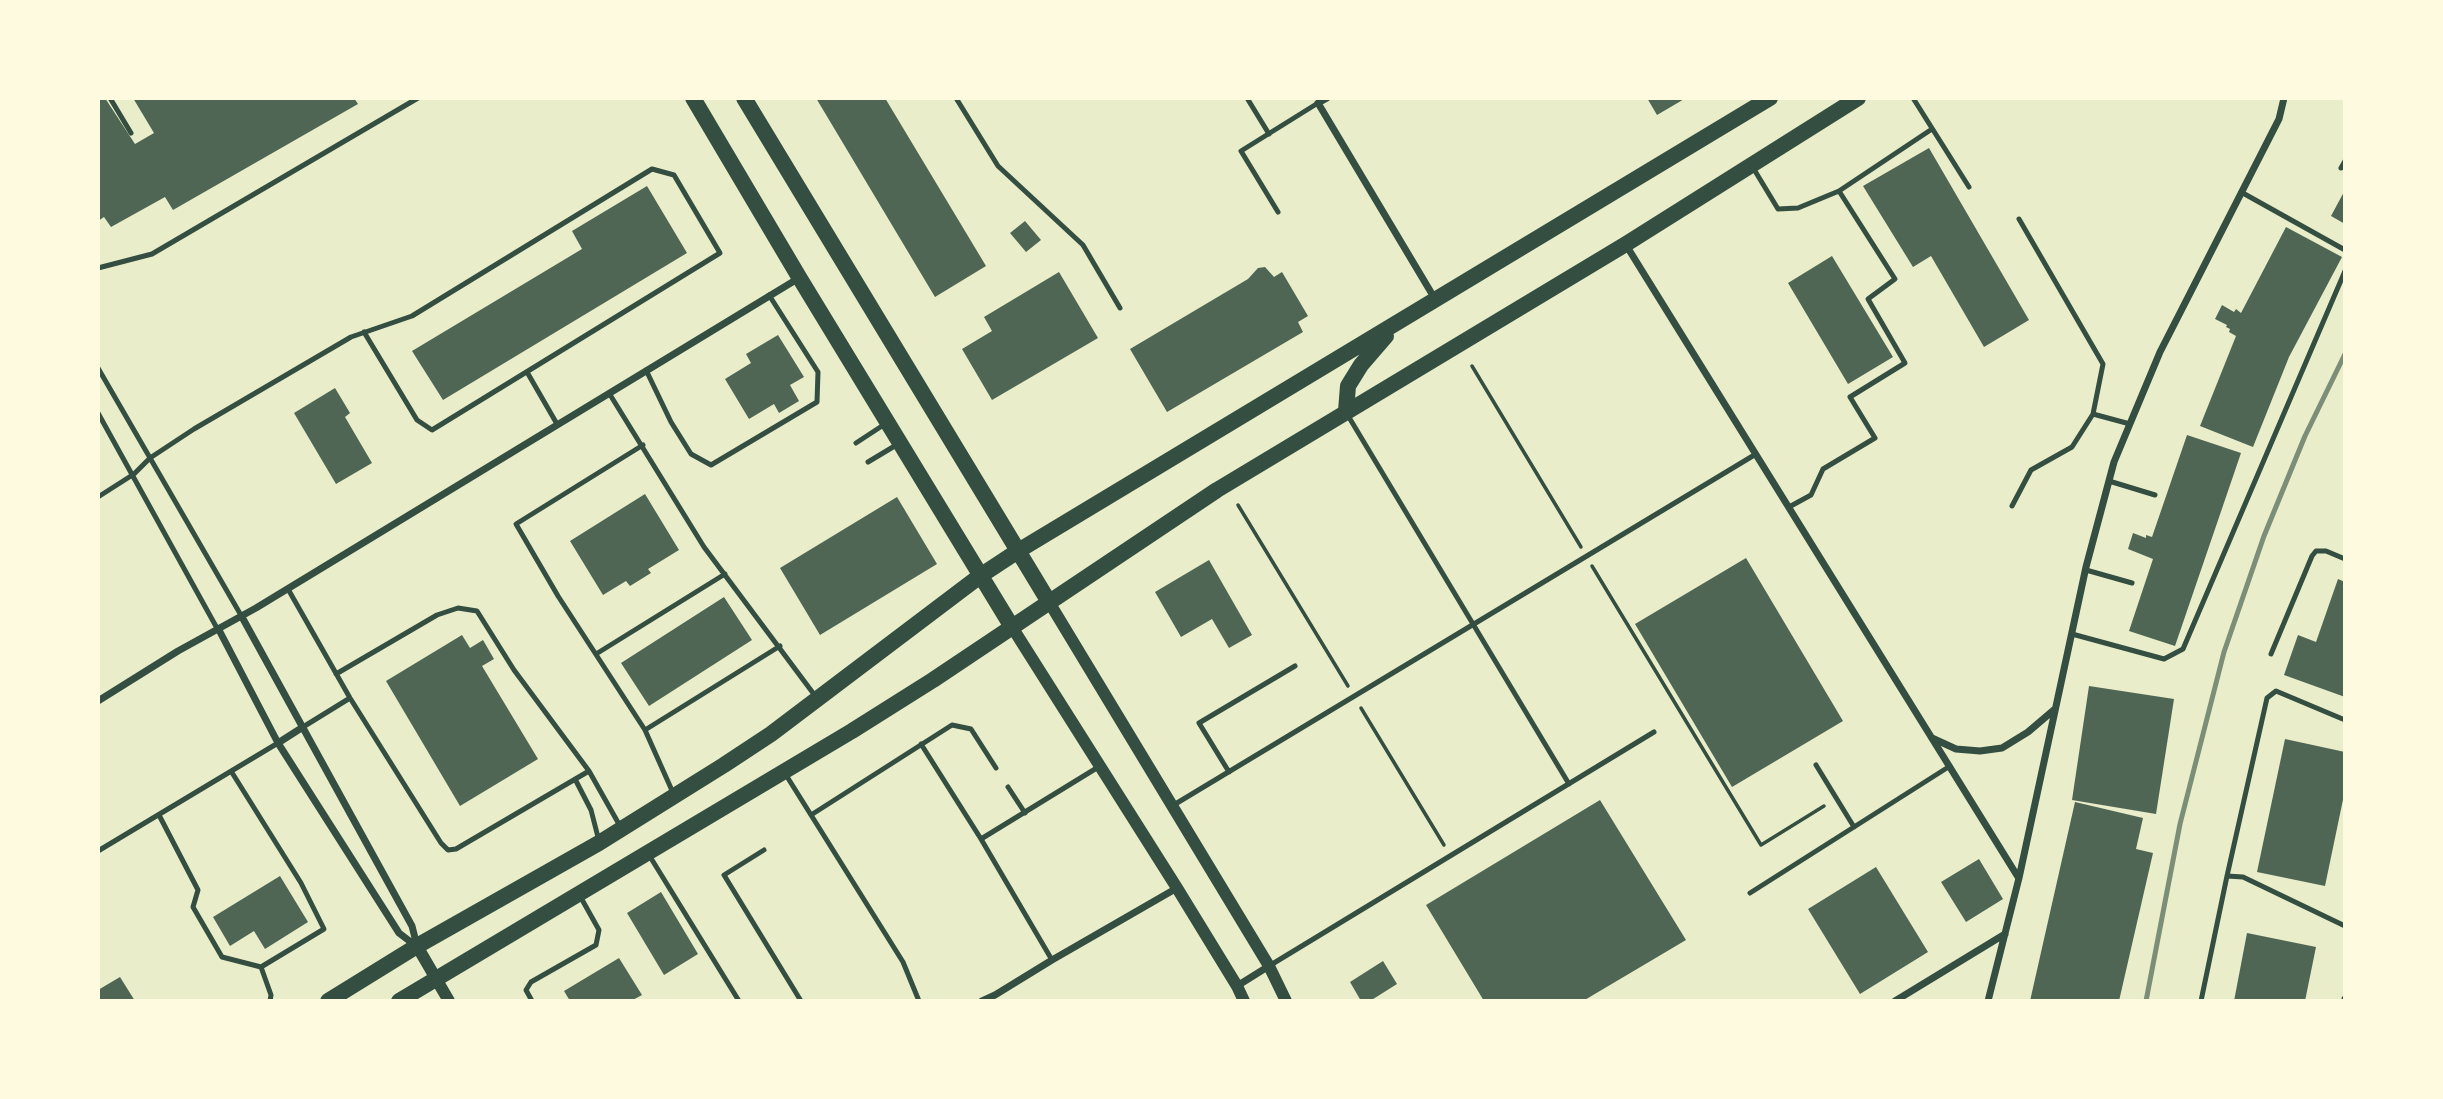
<!DOCTYPE html>
<html>
<head>
<meta charset="utf-8">
<style>
	body { margin:0 }
	#map { position:relative; width:2443px; height:1099px; overflow:hidden; background:#e9edc9; font-family:"Source Sans 3",sans-serif }
	canvas { display:block }
	.frame { position:absolute; inset:0; border:100px solid #fefae0; pointer-events:none }
</style>
</head>
<body>
<div id="map">
<canvas width="2443" height="1099"></canvas>
<div class="frame"></div>
</div>
<script>
const ctx = document.querySelector('canvas').getContext('2d');
ctx.lineJoin = 'round';
function fillPath(path, color) { ctx.fillStyle = color; ctx.fill(path, 'evenodd'); }
const toPath = rows => new Path2D(rows.map(r => 'M' + r).join(''));
function stroke(path, color, width, dash) { ctx.strokeStyle = color; ctx.lineWidth = width; ctx.lineCap = dash ? 'butt' : 'round'; ctx.setLineDash(dash || []); ctx.stroke(path); }
fillPath(toPath([
	[98,98,105,98,135,144,154,133,133,98,354,98,358,104,173,210,165,197,111,227,104,217,98,221],
	[816,98,885,98,986,266,935,297],
	[1647,98,1686,98,1657,115],
	[1929,148,2029,320,1984,347,1931,256,1913,267,1863,186],
	[647,186,687,253,443,400,412,351,582,249,572,231],
	[2345,190,2345,224,2331,216],
	[1025,221,1041,240,1026,252,1010,233],
	[2286,227,2342,257,2289,357,2253,447,2200,426,2236,336,2229,332,2230,329,2226,327,2227,325,2215,319,2222,305,2234,312,2236,309,2241,313],
	[1832,256,1893,357,1848,384,1788,283],
	[1265,267,1274,277,1282,272,1308,316,1298,322,1303,332,1167,412,1130,349,1248,279,1258,268],
	[1059,272,1098,338,992,400,962,349,992,331,984,317],
	[778,335,804,377,790,385,799,401,779,413,774,404,749,419,725,379,751,363,746,354],
	[335,388,350,413,345,417,372,463,336,484,294,413],
	[2187,435,2241,453,2175,646,2129,631,2153,559,2128,549,2133,533,2146,538,2146,535,2152,537],
	[645,494,679,550,648,569,651,573,630,586,626,581,603,595,570,541],
	[897,497,937,564,820,635,780,568],
	[1746,558,1843,721,1732,787,1635,624],
	[1209,560,1252,635,1229,648,1212,619,1181,637,1155,592],
	[2338,579,2345,582,2345,697,2284,675,2298,635,2316,642],
	[724,597,752,640,649,706,621,663],
	[462,635,470,648,483,640,494,659,482,666,538,759,460,806,386,681],
	[2089,686,2174,699,2156,814,2072,800],
	[2285,739,2345,752,2345,790,2325,886,2257,872],
	[1600,800,1686,940,1583,1001,1484,1001,1426,905],
	[2075,802,2143,818,2136,849,2153,853,2119,1001,2030,1001],
	[1979,859,2003,899,1966,922,1941,882],
	[1876,867,1928,952,1860,994,1808,909],
	[280,876,308,922,265,949,254,931,230,946,213,917],
	[661,892,698,954,664,975,627,913],
	[2247,933,2316,947,2305,1001,2234,1001],
	[619,958,642,995,631,1001,570,1001,564,991],
	[1383,961,1397,984,1370,1001,1361,1001,1350,982],
	[120,977,135,1001,98,1001,98,990]
]), '#4f6655');
stroke(toPath([
	[1472,366,1581,547],
	[1238,505,1348,686],
	[1592,566,1761,845,1824,806],
	[1361,708,1444,845]
]), '#344e41', 3.5);
stroke(toPath([
	[110,98,131,133],
	[956,98,998,166,1083,245,1120,308],
	[1247,98,1269,134],
	[1913,98,1969,187],
	[1752,166,1778,209,1798,208,1839,191],
	[2341,168,2345,161],
	[2241,192,2345,250],
	[1278,212,1241,151,1318,103],
	[2019,219,2103,364,2093,414,2130,424],
	[98,268,152,254,418,98],
	[98,368,242,617],
	[646,370,671,422,691,454,711,465,817,402,818,372,769,295],
	[527,372,557,424],
	[609,393,704,547,816,697],
	[98,413,218,630],
	[1347,414,1569,784],
	[856,443,885,424],
	[643,445,516,524,558,596,645,730,780,646],
	[868,462,898,444],
	[2109,481,2155,495],
	[98,497,134,474,150,458,194,429,351,337,412,316,652,169,674,175,720,253,432,430,417,420,364,332],
	[2012,506,2031,470,2072,447,2093,414],
	[1789,507,1811,495,1823,469,1875,438,1850,397,1905,363,1868,299,1895,279,1839,191,1932,129],
	[2086,570,2132,583],
	[288,589,350,698,441,843,448,850,456,849,589,771],
	[2072,634,2164,659,2183,649,2345,271],
	[596,654,725,574],
	[2271,654,2312,556,2316,551,2326,551,2345,559],
	[336,674,437,615,458,608,477,611,514,670,589,771,620,826],
	[303,727,350,698],
	[645,730,674,795],
	[921,744,981,839,1100,766],
	[1816,765,1854,827],
	[1229,772,1199,723,1295,666],
	[786,775,903,962,919,1001],
	[575,779,591,810,599,841],
	[1008,787,1025,813],
	[1172,806,1756,454],
	[159,815,198,890,193,907,222,957,261,967,324,929,301,883,231,771],
	[811,815,952,725,971,729,996,768],
	[981,839,1052,960],
	[764,850,724,875,801,1001],
	[98,851,278,743],
	[649,855,739,1001],
	[2227,876,2267,698,2276,691,2345,720],
	[1750,893,1950,766],
	[1269,966,1654,732],
	[261,967,271,995,270,1001],
	[532,1001,526,990,531,982,596,945,599,930,580,896],
	[2201,1001,2227,876,2243,877,2345,926]
]), '#344e41', 5);
stroke(toPath([
	[1327,98,1318,103,1435,299],
	[1626,245,2018,877],
	[242,617,412,926,417,946],
	[219,630,278,743,399,933,416,946],
	[98,701,178,651,256,608,799,278],
	[1932,738,1956,749,1980,751,2002,748,2028,732,2055,709],
	[278,743,303,727],
	[1237,986,1269,966],
	[982,1001,995,995,1052,960,1177,888],
	[1895,1001,2005,934],
	[1988,1001,2019,878,2086,567,2114,462,2160,352,2279,119,2284,98],
	[2345,1001,2345,999]
]), '#344e41', 7);
stroke(toPath([
	[1049,602,1269,966,1286,1001],
	[1012,627,1177,888,1237,986,1244,1001],
	[417,946,449,1001]
]), '#344e41', 12);
stroke(toPath([
	[693,98,799,277,1012,627],
	[744,98,1049,602],
	[1346,411,1348,386,1361,365,1386,336],
	[328,1001,417,946,599,843,724,765,771,734,980,576,1018,551,1770,98],
	[399,1001,852,731,933,680,1217,490,1626,244,1858,98]
]), '#344e41', 16);
stroke(toPath([
	[2146,1001,2180,824,2224,652,2264,536,2305,436,2345,354]
]), '#7c8e77', 5);
</script>
</body>
</html>
